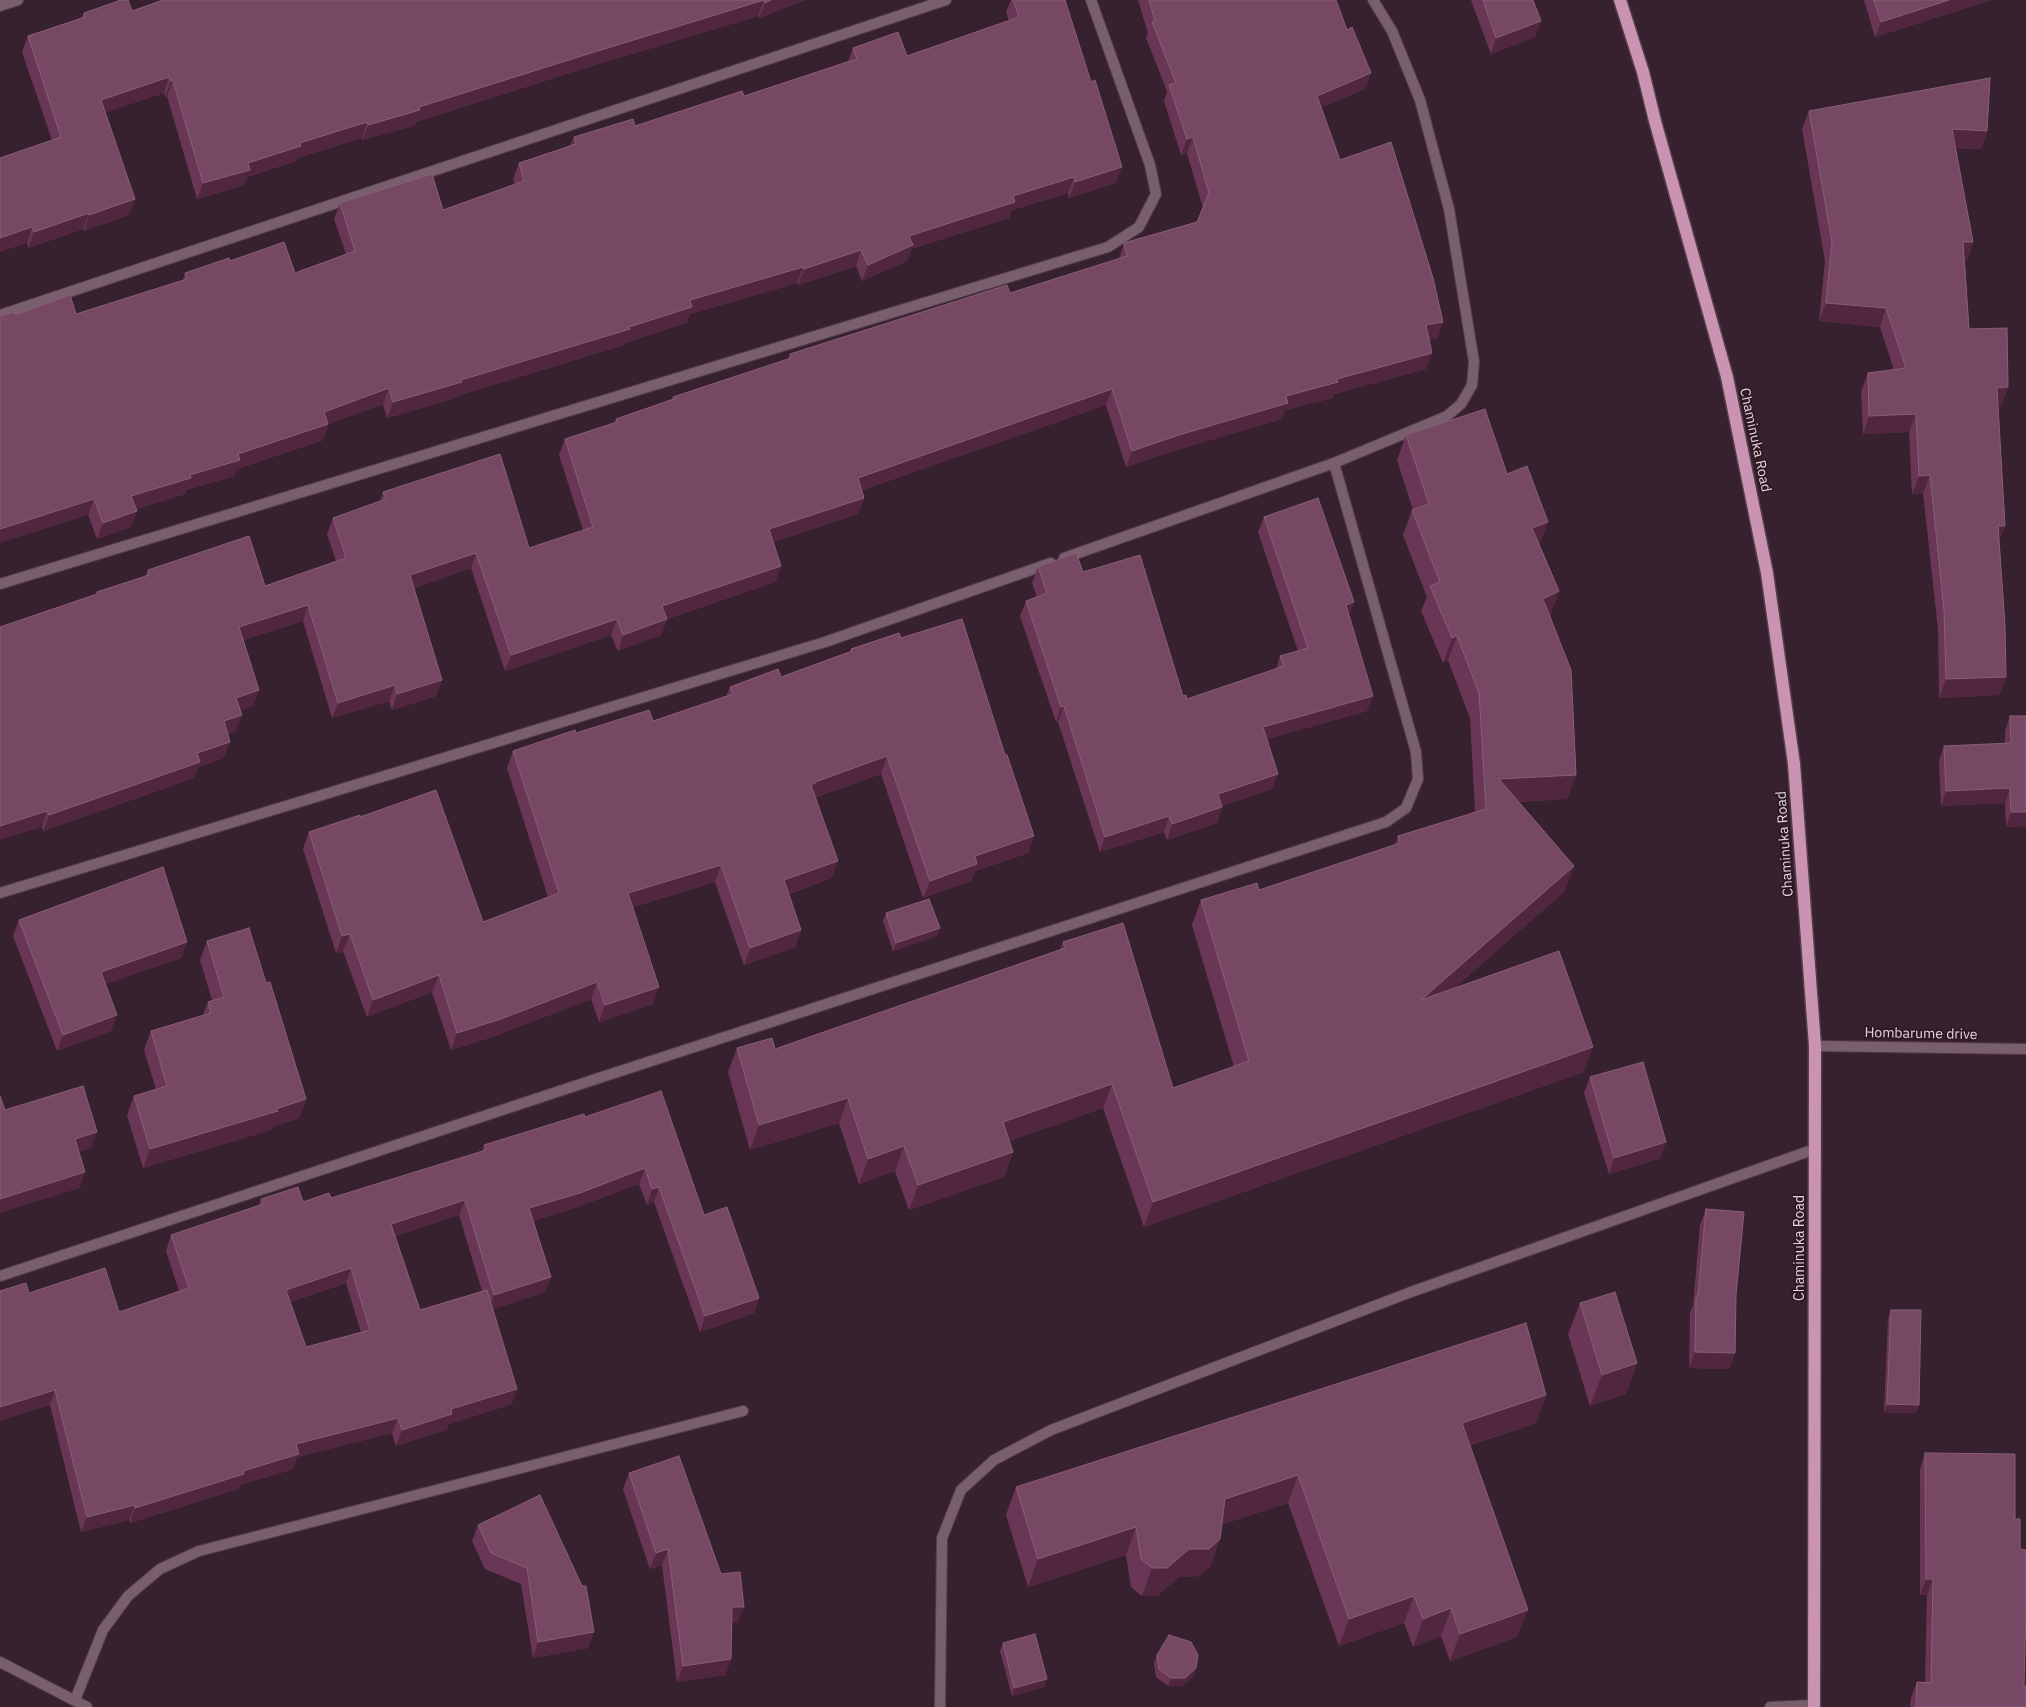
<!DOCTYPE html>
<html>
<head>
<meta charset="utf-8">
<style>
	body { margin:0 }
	canvas { display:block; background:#38212e }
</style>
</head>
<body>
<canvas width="2026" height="1707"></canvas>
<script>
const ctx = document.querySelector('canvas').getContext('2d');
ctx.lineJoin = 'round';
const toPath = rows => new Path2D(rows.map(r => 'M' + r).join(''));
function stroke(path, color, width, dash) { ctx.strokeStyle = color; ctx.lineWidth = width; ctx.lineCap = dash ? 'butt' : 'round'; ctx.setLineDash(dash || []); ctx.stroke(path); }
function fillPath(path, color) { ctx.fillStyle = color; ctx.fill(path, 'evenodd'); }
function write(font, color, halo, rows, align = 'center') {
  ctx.font = font + ' "IBM Plex Sans",sans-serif'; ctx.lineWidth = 4; ctx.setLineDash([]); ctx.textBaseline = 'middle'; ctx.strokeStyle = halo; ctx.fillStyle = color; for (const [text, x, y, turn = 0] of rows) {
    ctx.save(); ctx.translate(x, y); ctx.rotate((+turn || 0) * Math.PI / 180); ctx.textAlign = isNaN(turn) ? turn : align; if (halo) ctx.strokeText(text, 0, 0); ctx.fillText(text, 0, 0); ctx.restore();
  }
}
const service = toPath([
	[940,1707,942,1538,961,1490,994,1460,1051,1430,1411,1292,1815,1149]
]);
const minor = toPath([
	[0,6,18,0],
	[0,315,946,0],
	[1064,558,1334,463,1447,416,1461,404,1472,385,1474,362,1449,209,1420,100,1392,31,1373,0],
	[0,584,1108,247,1139,227,1156,194,1150,165,1091,0],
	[0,893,825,642,1051,563],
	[0,1276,602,1077,1386,822,1406,808,1418,779,1416,752,1334,463],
	[0,1662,87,1707],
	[75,1700,103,1630,128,1596,160,1569,199,1551,743,1411],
	[1770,1707,1814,1705]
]);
const tertiary = toPath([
	[1815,1046,2026,1049]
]);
const primary = toPath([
	[1620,0,1643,72,1655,121,1727,377,1767,573,1794,764,1815,1046,1814,1707]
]);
stroke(service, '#543e4a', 12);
stroke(minor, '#543e4a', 12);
stroke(tertiary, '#543e4a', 12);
stroke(primary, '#543e4a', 15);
stroke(service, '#795f6d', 10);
stroke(minor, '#795f6d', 10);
stroke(tertiary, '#795f6d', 10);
stroke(primary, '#c993b1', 12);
fillPath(toPath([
	[163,0,805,0,759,18,758,16,582,69,416,122,414,126,362,140,362,138,297,158,296,161,247,177,244,185,197,199,167,96,165,97,164,93,105,112,129,215,84,231,83,229,28,248,27,243,52,140,22,52,28,36,81,18,84,13,132,11],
	[1011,0,1065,0,1116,183,1069,198,1068,193,1012,210,1009,218,911,249,907,261,862,281,856,266,798,285,797,283,690,314,686,323,625,343,624,345,457,396,456,398,387,418,383,404,328,424,323,440,237,469,234,476,186,490,185,494,136,509,137,511,131,527,97,539,15,315,76,314,183,280,185,273,230,261,295,273,346,254,334,219,340,203,443,210,515,185,513,179,519,163,570,146,574,137,635,126,744,96,848,61,853,48,907,56,1009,21,1006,12],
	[1138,0,1336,0,1365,89,1321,107,1340,160,1438,338,1429,340,1426,369,1334,394,1332,398,1285,410,1282,419,1173,451,1126,467,1106,405,862,490,864,498,858,514,773,542,781,566,775,582,667,619,661,635,618,651,611,635,505,671,471,568,414,588,442,680,436,696,392,710,389,701,332,718,303,621,243,640,259,690,253,706,240,711,236,731,228,734,224,758,198,767,194,778,43,831,42,827,97,592,145,576,148,570,265,586,336,561,327,534,333,518,380,502,383,492,529,548,583,530,559,455,565,439,614,423,616,419,672,399,673,397,788,359,790,354,1010,293,1119,259,1124,243,1197,222,1203,208,1187,153,1181,155,1164,101,1167,91,1146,38,1148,33],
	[1471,0,1533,0,1535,37,1491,54],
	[1864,0,1991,0,1875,37],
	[1809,111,1987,131,1981,149,1955,148,1973,242,1967,260,1965,260,1969,329,2008,387,2001,406,1998,406,2005,526,1999,541,2006,677,1999,695,1939,698,1938,629,1923,493,1912,494,1909,432,1863,434,1861,392,1868,373,1894,370,1880,327,1819,321,1825,261,1802,129],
	[1406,435,1507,474,1539,544,1559,591,1550,616,1576,775,1567,799,1518,802,1565,891,1453,989,1584,1072,1144,1227,1103,1108,1009,1141,1013,1152,1004,1177,909,1210,895,1171,859,1184,839,1123,750,1150,728,1072,737,1048,775,1049,1060,950,1063,942,1173,1088,1234,1067,1192,925,1201,900,1259,890,1395,845,1398,836,1475,812,1470,718,1448,660,1443,663,1421,611,1427,597,1403,535,1412,510,1413,510,1397,460],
	[1264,517,1349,615,1367,711,1267,739,1272,789,1222,806,1222,807,1217,823,1167,840,1164,832,1100,852,1058,722,1056,722,1020,616,1026,601,1037,597,1032,583,1038,567,1083,572,1183,696,1187,699,1276,669,1280,656,1298,651,1258,532],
	[901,638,1005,755,1034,836,1028,853,975,871,971,881,923,898,881,774,816,797,832,878,789,894,801,930,795,947,744,965,715,882,633,907,653,1004,599,1022,591,999,495,1036,451,1050,432,992,367,1017,343,951,336,953,303,849,309,832,360,817,483,922,548,897,507,768,513,751,576,733,653,721,726,696,730,687,781,677,850,652,851,649],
	[2010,716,2026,716,2026,826,2006,827,2005,803,1941,806,1939,761,1944,746,2005,744,2005,731],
	[886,913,940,928,937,936,893,951,883,921],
	[19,920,187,942,181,958,105,984,111,1031,57,1051,13,936],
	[207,941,266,983,306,1099,299,1118,272,1127,271,1130,143,1168,127,1115,134,1096,156,1089,144,1050,151,1031,203,1015,208,1002,212,1000,200,960],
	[1590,1077,1661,1158,1609,1174,1584,1093],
	[585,1117,704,1215,759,1298,754,1313,700,1332,654,1202,647,1205,639,1184,574,1208,533,1221,551,1277,545,1292,493,1309,512,1404,449,1424,446,1430,396,1446,392,1433,297,1457,293,1469,240,1485,238,1489,130,1523,129,1520,81,1532,50,1405,29,1293,119,1312,179,1291,166,1251,171,1235,259,1205,261,1199,303,1202,331,1198,482,1152,484,1145],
	[459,1215,482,1291,420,1310,395,1236],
	[346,1283,361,1332,306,1347,290,1302],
	[1706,1209,1736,1295,1735,1353,1729,1369,1689,1368,1690,1312,1693,1306,1700,1225],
	[1580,1303,1637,1363,1626,1394,1590,1406,1568,1334],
	[1891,1310,1916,1413,1884,1413,1888,1318],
	[1546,1395,1536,1423,1470,1445,1517,1637,1450,1661,1441,1636,1413,1647,1404,1623,1339,1646,1288,1503,1222,1524,1220,1539,1210,1567,1199,1576,1179,1577,1157,1596,1142,1596,1131,1587,1126,1555,1028,1587,1006,1515,1016,1487],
	[1925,1453,2015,1519,2020,1549,2024,1686,2026,1707,1910,1707,1911,1698,1917,1682,1925,1683,1927,1595,1920,1595,1920,1469],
	[629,1473,721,1574,738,1623,732,1623,731,1659,725,1675,677,1682,662,1565,650,1569,623,1489],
	[540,1495,594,1632,588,1648,533,1658,521,1584,485,1569,472,1541,478,1525],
	[1003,1643,1044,1687,1012,1696,1000,1651],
	[1157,1655,1193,1677,1182,1686,1168,1686,1156,1677,1154,1663]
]), '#693755');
fillPath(toPath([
	[764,0,758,16,582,69,416,122,414,126,362,140,368,125,419,107,588,54],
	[771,0,805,0,759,18,765,3],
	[1949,0,1991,0,1875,37,1881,22],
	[1541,21,1535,37,1491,54,1496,38],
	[1371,73,1365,89,1311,112,1317,96],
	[169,77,164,93,95,116,101,100],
	[171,81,173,81,167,96,165,97],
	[367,122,362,138,297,158,296,161,247,177,244,185,197,199,203,183,248,163,300,143],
	[1952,129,1987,131,1981,149,1945,147],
	[1193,137,1187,153,1181,155,1187,139],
	[1122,167,1116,183,1069,198,1075,182],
	[1074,177,1068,193,1012,210,1009,218,911,249,907,261,862,281,868,265,909,236,1013,196],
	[135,199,129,215,84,231,89,215],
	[89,213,83,229,28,248,34,232],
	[32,227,27,243,0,252,0,238],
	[1963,242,1973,242,1967,260,1957,260],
	[861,250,856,266,798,285,804,269],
	[803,267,797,283,690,314,686,323,625,343,624,345,457,396,456,398,387,418,393,402,629,327,690,300],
	[1826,303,1886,308,1880,327,1819,321],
	[1443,322,1438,338,1420,341,1426,325],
	[1432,353,1426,369,1334,394,1332,398,1285,410,1282,419,1173,451,1126,467,1132,451,1179,435,1286,396,1337,379],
	[2008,387,2001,406,1991,406,1997,388],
	[389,388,383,404,328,424,323,440,237,469,234,476,186,490,185,494,125,512,131,496,190,475,238,454,324,412],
	[1112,389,1106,405,852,494,858,478],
	[1916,414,1909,432,1863,434,1869,416],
	[1930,475,1923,493,1912,494,1919,476],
	[864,498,858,514,763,545,769,529],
	[94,499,88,515,0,543,0,529],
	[137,511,131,527,97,539,103,523],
	[1548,522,1539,547,1532,528],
	[1998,526,2005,526,1998,544],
	[476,553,471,568,404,591,410,575],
	[781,566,775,582,667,619,661,635,618,651,623,635,662,606],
	[1559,591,1550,616,1534,623,1543,599],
	[1354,602,1348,618,1346,605],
	[308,605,303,621,233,643,239,627],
	[617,619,611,635,505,671,511,655],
	[1457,636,1448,660,1443,663,1452,638],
	[2006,677,1999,695,1939,698,1946,679],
	[442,680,436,696,392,710,397,694],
	[395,685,389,701,332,718,338,703],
	[259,690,253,706,231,714,236,698],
	[1373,696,1367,711,1257,742,1263,727],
	[1064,706,1058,722,1056,722,1061,707],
	[242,715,236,731,218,737,224,721],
	[230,742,224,758,198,767,194,778,43,831,49,815,197,753],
	[887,756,881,774,812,798,811,785,818,781],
	[1278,774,1272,789,1212,809,1218,794],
	[1576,775,1567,799,1490,803,1499,779],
	[2010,788,2005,803,1941,806,1946,791],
	[1222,807,1217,823,1167,840,1172,824],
	[47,811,42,827,0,840,0,826],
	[2011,812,2026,812,2026,826,2006,827],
	[1169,816,1164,832,1100,852,1105,837],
	[1034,836,1028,853,975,871,971,881,923,898,930,881,975,856],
	[838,861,832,878,778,897,784,880],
	[721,865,715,882,622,910,628,893],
	[1574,866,1565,891,1412,1025,1421,1000],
	[940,928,937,936,893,951,896,943],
	[801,930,795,947,744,965,750,948],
	[350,934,343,951,336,953,342,936],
	[187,942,181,958,95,988,101,972],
	[439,975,432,992,367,1017,373,1000],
	[597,982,591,999,495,1036,451,1050,457,1033],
	[659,987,653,1004,599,1022,605,1005],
	[117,1015,111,1031,57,1051,63,1035],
	[1593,1047,1584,1072,1144,1227,1153,1202],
	[1112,1084,1103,1108,994,1146,1003,1122],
	[848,1098,839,1123,750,1150,759,1125],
	[306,1099,299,1118,272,1127,271,1130,143,1168,150,1149],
	[97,1132,91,1148,69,1155,75,1139],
	[1666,1142,1661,1158,1609,1174,1614,1158],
	[904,1146,895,1171,859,1184,868,1159],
	[1013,1152,1004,1177,909,1210,918,1185],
	[645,1168,639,1184,574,1208,524,1224,529,1208],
	[85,1172,80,1188,0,1213,0,1199],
	[659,1187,654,1202,647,1205,652,1189],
	[465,1200,459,1215,385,1239,391,1224],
	[351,1268,346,1283,280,1305,286,1290],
	[551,1277,545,1292,488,1311,494,1295],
	[759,1298,754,1313,700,1332,705,1316],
	[1695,1352,1735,1353,1729,1369,1689,1368],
	[1637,1363,1626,1394,1590,1406,1602,1375],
	[517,1389,512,1404,449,1424,446,1430,396,1446,402,1430,451,1409],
	[55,1390,50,1405,0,1421,0,1407],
	[1546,1395,1536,1423,1452,1450,1462,1423],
	[1887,1404,1919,1405,1916,1413,1884,1413],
	[398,1418,392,1433,297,1457,293,1469,240,1485,238,1489,130,1523,135,1508,243,1471,296,1444],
	[1298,1475,1288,1503,1215,1527,1225,1499],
	[135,1505,129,1520,81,1532,87,1517],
	[1136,1527,1126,1555,1028,1587,1038,1559],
	[1220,1539,1210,1567,1199,1576,1179,1577,1157,1596,1142,1596,1152,1568,1189,1549],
	[668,1549,662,1565,650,1569,656,1553],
	[1926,1579,1933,1579,1927,1595,1920,1595],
	[1414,1596,1404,1623,1339,1646,1349,1619],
	[732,1607,744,1607,738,1623,726,1623],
	[1451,1608,1441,1636,1413,1647,1423,1619],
	[1528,1610,1517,1637,1450,1661,1460,1634],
	[594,1632,588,1648,533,1658,538,1642],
	[731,1659,725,1675,677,1682,683,1666],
	[1196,1668,1193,1677,1182,1686,1168,1686,1171,1678],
	[1047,1679,1044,1687,1012,1696,1014,1688]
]), '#50273f');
const building = toPath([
	[121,0,128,0,132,11,163,0,764,0,588,54,419,107,420,110,368,125,367,122,300,143,301,146,248,163,250,170,203,183,173,81,171,81,169,77,101,100,135,199,89,215,89,213,34,232,32,227,0,238,0,158,61,137,28,36,85,17,84,13,121,0],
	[764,0,771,0,765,3,764,0],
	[1013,0,1065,0,1091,82,1095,80,1122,167,1075,182,1074,177,1013,196,1015,202,909,236,913,245,868,265,861,250,804,269,803,267,690,300,692,307,629,327,630,329,461,380,462,382,393,402,389,388,324,412,328,424,238,454,240,460,190,475,191,478,131,496,137,511,103,523,94,499,0,529,0,316,14,312,15,315,70,295,76,314,187,279,185,273,229,258,230,261,284,242,295,273,355,251,340,203,432,174,443,210,524,181,519,163,576,144,574,137,633,119,635,126,742,91,744,96,857,59,853,48,898,32,907,56,1019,17,1013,0],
	[1149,0,1336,0,1347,30,1352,27,1371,73,1317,96,1340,160,1391,142,1433,278,1443,322,1426,325,1432,353,1337,379,1338,382,1286,396,1288,403,1179,435,1132,451,1112,389,858,478,864,498,769,529,781,566,662,606,667,619,623,635,617,619,511,655,476,553,410,575,442,680,397,694,395,685,338,703,308,605,239,627,259,690,236,698,242,715,224,721,230,742,197,753,200,762,49,815,47,811,0,826,0,627,97,594,97,592,149,575,148,570,249,536,265,586,346,558,333,518,386,499,383,492,500,454,529,548,593,527,565,439,617,422,616,419,674,399,673,397,791,358,790,354,1007,285,1010,293,1127,256,1124,243,1197,222,1209,193,1193,137,1187,139,1169,85,1176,83,1152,22,1155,21,1149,0],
	[1483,0,1533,0,1541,21,1496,38,1483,0],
	[1874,0,1949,0,1881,22,1874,0],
	[1990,78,1987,131,1952,129,1973,242,1963,242,1969,329,2007,328,2008,387,1997,388,2005,526,1998,526,2005,625,2006,677,1946,679,1944,611,1930,475,1919,476,1916,414,1869,416,1868,373,1906,368,1886,308,1826,303,1832,242,1809,111,1990,78],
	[1485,409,1507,474,1527,466,1548,522,1532,528,1559,591,1543,599,1571,670,1576,775,1499,779,1574,866,1421,1000,1559,951,1593,1047,1153,1202,1112,1084,1003,1122,1013,1152,918,1185,904,1146,868,1159,848,1098,759,1125,737,1048,772,1038,775,1049,1065,948,1063,942,1123,923,1173,1088,1249,1061,1201,900,1257,883,1259,890,1400,843,1398,836,1486,809,1479,693,1457,636,1452,638,1430,586,1440,582,1412,510,1429,504,1406,435,1485,409],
	[1318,498,1354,602,1346,605,1373,696,1263,727,1278,774,1218,794,1222,807,1172,824,1169,816,1105,837,1064,706,1061,707,1026,601,1047,593,1038,567,1076,553,1083,572,1140,555,1183,696,1186,695,1187,699,1284,666,1280,656,1308,648,1264,517,1318,498],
	[962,619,1005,755,1007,755,1034,836,975,856,977,864,930,881,887,756,818,781,811,785,838,861,784,880,801,930,750,948,721,865,628,893,659,987,605,1005,597,982,501,1019,457,1033,439,975,373,1000,350,934,342,936,309,832,360,815,360,817,436,790,483,922,559,893,513,751,575,730,576,733,649,710,653,721,733,694,730,687,778,669,781,677,852,651,851,649,899,633,901,638,962,619],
	[2010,716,2026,716,2026,812,2011,812,2010,788,1946,791,1944,746,2011,743,2010,716],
	[163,867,187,942,101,972,117,1015,63,1035,19,920,163,867],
	[929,899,940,928,896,943,886,913,929,899],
	[249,928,266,983,270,982,306,1099,276,1109,278,1111,150,1149,134,1096,167,1086,151,1031,211,1013,208,1002,224,997,207,941,249,928],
	[1643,1062,1666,1142,1614,1158,1590,1077,1643,1062],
	[83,1086,97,1132,75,1139,85,1172,0,1199,0,1096,5,1110,83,1086],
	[661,1091,704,1215,727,1207,759,1298,705,1316,659,1187,652,1189,645,1168,580,1193,529,1208,551,1277,494,1295,465,1200,391,1224,420,1310,487,1290,517,1389,451,1409,452,1414,402,1430,398,1418,296,1444,299,1454,243,1471,244,1474,135,1508,135,1505,87,1517,55,1390,0,1407,0,1291,26,1283,29,1293,105,1268,119,1312,189,1288,171,1235,263,1204,261,1199,298,1187,303,1202,329,1193,331,1198,486,1150,484,1145,584,1114,585,1117,661,1091],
	[351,1268,370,1330,306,1347,286,1290,351,1268],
	[1706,1209,1744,1212,1736,1295,1735,1353,1695,1352,1696,1296,1698,1296,1706,1209],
	[1615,1292,1637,1363,1602,1375,1580,1303,1615,1292],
	[1891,1310,1921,1310,1919,1405,1887,1404,1891,1310],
	[1526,1323,1546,1395,1462,1423,1528,1610,1460,1634,1451,1608,1423,1619,1414,1596,1349,1619,1298,1475,1225,1499,1220,1539,1209,1549,1189,1549,1167,1568,1152,1568,1141,1559,1136,1527,1038,1559,1016,1487,1526,1323],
	[1925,1453,2015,1454,2015,1519,2020,1519,2020,1549,2026,1550,2026,1608,2024,1686,2026,1686,2026,1707,1916,1707,1917,1682,1931,1683,1933,1579,1926,1579,1925,1453],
	[679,1456,721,1574,740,1572,744,1607,732,1607,731,1659,683,1666,668,1549,656,1553,629,1473,679,1456],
	[540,1495,582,1586,586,1586,594,1632,538,1642,527,1568,491,1553,478,1525,540,1495],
	[1035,1634,1047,1679,1014,1688,1003,1643,1035,1634],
	[1169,1635,1191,1642,1198,1655,1196,1668,1185,1678,1171,1678,1159,1669,1157,1655,1169,1635]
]);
fillPath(building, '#764864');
stroke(building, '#885e76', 1);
write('14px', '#e4d4dc', '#2e1824', [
	["Chaminuka Road",1755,440,78],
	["Chaminuka Road",1785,844,-94],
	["Hombarume drive",1921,1034,1],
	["Chaminuka Road",1800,1248,-90]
]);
</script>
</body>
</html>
